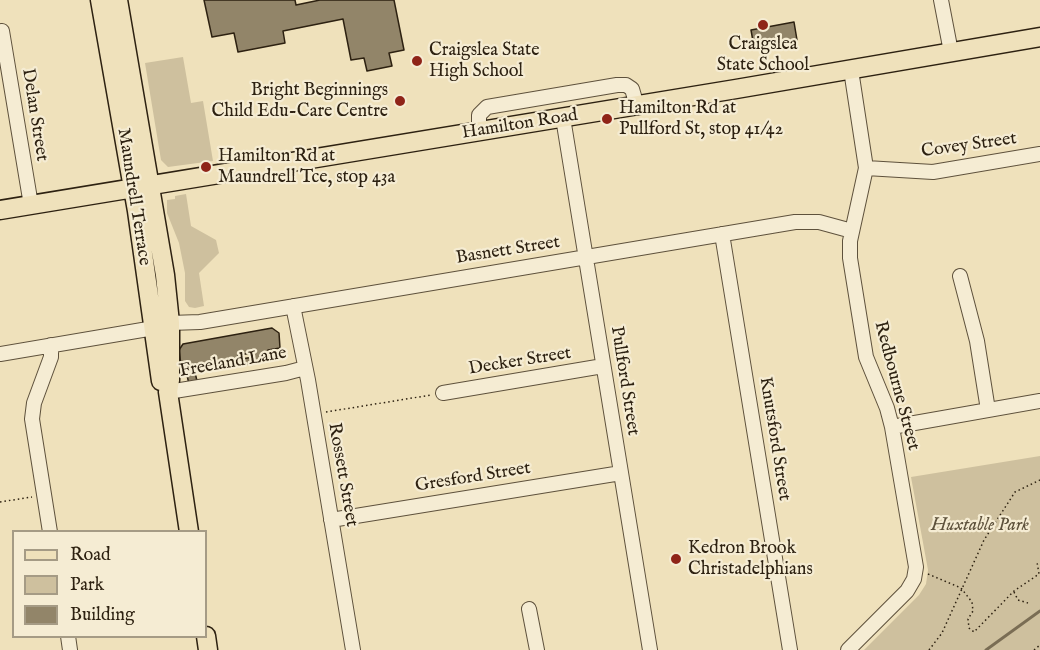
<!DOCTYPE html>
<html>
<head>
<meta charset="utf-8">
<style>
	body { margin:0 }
	#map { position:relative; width:1040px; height:650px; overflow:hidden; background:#efe1bb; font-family:"IM FELL English",serif }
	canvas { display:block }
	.legend { position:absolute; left:12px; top:530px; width:195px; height:108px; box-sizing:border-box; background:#f5ecd3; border:2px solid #a59b85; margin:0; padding:8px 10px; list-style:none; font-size:18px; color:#2d2111 }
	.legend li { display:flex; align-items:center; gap:12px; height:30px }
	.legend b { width:30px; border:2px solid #a59b85 }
</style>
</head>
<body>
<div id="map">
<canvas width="1040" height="650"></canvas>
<ul class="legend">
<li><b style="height:8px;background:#efe1bb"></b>Road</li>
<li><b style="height:16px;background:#cec09e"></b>Park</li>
<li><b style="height:16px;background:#928569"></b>Building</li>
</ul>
</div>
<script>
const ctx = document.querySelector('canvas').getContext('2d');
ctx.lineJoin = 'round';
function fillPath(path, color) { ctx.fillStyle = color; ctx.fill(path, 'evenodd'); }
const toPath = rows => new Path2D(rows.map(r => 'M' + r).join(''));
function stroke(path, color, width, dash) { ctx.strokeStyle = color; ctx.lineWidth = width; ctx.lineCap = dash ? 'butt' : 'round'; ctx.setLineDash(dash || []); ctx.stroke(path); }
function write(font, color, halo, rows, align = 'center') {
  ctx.font = font + ' "IM FELL English",serif'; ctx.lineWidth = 4.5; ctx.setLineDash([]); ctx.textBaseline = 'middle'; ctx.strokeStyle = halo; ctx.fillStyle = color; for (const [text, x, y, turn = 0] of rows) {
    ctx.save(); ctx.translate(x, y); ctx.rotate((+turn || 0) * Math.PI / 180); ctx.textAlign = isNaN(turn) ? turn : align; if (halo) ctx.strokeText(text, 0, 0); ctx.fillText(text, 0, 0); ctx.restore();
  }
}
fillPath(toPath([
	[183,57,191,103,203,101,213,161,168,167,161,160,145,63],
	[186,194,191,226,216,240,219,253,199,273,204,306,195,308,189,307,185,301,185,273,179,243,167,213,167,200,175,199,175,196],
	[1040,456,1040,650,864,650,919,595,926,584,928,570,911,477]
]), '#cec09e');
stroke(toPath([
	[986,650,1040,611]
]), '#7a6d54', 3);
const building = toPath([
	[204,0,295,0,296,5,320,0,394,0,404,50,389,53,392,66,367,71,364,58,351,60,343,19,283,31,285,43,238,52,234,33,212,37,204,0],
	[794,22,797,40,754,47,751,30,794,22],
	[272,328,279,333,280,348,268,350,269,361,243,365,242,359,253,357,253,353,238,355,238,359,213,363,214,365,205,367,206,370,200,371,199,368,194,368,197,381,189,384,186,371,182,372,179,350,183,344,272,328]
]);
fillPath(building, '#928569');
stroke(building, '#2d2111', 1.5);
const minor = toPath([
	[941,0,951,52],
	[2,31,31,205],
	[563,118,650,650],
	[479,132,479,115,487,107,617,85,626,85,632,89,637,106],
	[866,168,933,172,1040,154],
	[722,234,790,650],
	[960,276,977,341,988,410],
	[293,306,308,380,353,650],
	[170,323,200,322,795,222,819,222,852,231],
	[0,354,154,328],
	[168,392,286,373,305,368],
	[443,393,603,366],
	[892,427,1040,401],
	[331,520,621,473],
	[50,532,32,419,34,403,51,357,51,345],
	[529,609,537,650],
	[68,636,70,650],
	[848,650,907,591,914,579,916,567,892,427,887,408,866,357,850,258,850,241,866,168,851,70]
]);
const major = toPath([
	[100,0,137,211,161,381],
	[118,0,165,275,170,323,170,380,168,392,189,532],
	[0,210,736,89,1040,37],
	[206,636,208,650]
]);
stroke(minor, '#5e513c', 16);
stroke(major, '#2d2111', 21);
stroke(toPath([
	[326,412,431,395],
	[0,502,32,497],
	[928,574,961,588,972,602,973,611,968,619,969,628,974,632,1014,591,1039,574,1037,562],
	[1014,592,1018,600,1028,603],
	[929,650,942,633,984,540,1015,492,1040,480],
	[1034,650,1040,645]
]), '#2d2111', 1.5, [1.5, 3]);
stroke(minor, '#f5ecd3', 14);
stroke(major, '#efe1bb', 18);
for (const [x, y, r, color] of [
	[763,25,6,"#8f2418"],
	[417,61,6,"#8f2418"],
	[400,101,6,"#8f2418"],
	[607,119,6,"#8f2418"],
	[206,167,6,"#8f2418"],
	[676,559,6,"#8f2418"]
]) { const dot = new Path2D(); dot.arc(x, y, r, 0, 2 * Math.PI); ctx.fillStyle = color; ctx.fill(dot); stroke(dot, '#f5ecd3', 2); }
write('18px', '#2d2111', '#f5ecd3', [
	["Craigslea",763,45,"center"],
	["State School",763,66,"center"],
	["Craigslea State",429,51],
	["High School",429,72],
	["Bright Beginnings",388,91,"right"],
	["Child Edu-Care Centre",388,112,"right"],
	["Hamilton Rd at",619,109],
	["Pullford St, stop 41/42",619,130],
	["Hamilton Rd at",218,157],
	["Maundrell Tce, stop 43a",218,178],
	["Kedron Brook",688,549],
	["Christadelphians",688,570]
], 'left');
write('18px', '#2d2111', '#f5ecd3', [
	["Delan Street",34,115,81],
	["Hamilton Road",520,125,-9],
	["Covey Street",969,146,-8],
	["Maundrell Terrace",133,197,81],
	["Basnett Street",508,251,-9],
	["Decker Street",520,362,-9],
	["Freeland Lane",233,363,-10],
	["Pullford Street",624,381,81],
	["Redbourne Street",896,386,75],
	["Knutsford Street",774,439,81],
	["Rossett Street",342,475,80],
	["Gresford Street",473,478,-9]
]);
write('italic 18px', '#5d513b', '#f5ecd3', [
	["Huxtable Park",980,526]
]);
</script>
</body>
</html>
